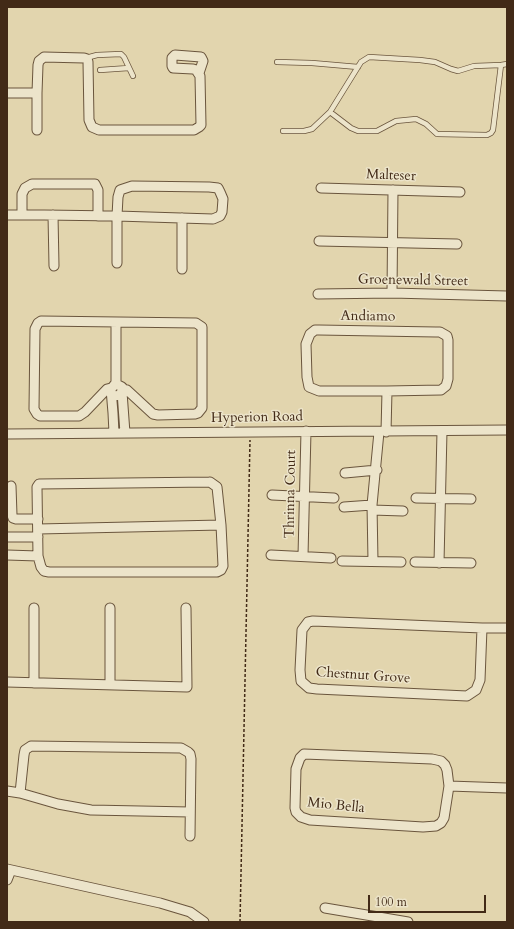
<!DOCTYPE html>
<html>
<head>
<meta charset="utf-8">
<style>
	body { margin:0 }
	#map { position:relative; width:514px; height:929px; overflow:hidden; background:#e2d5ae; font-family:Cardo,serif }
	canvas { display:block }
	.frame { position:absolute; inset:0; border:8px solid #422a17; pointer-events:none }
	.scale { position:absolute; left:368px; top:895px; width:118px; height:18px; box-sizing:border-box; border:2px solid #422a17; border-top:0; padding-left:5px; font-size:12px; line-height:14px; white-space:nowrap; color:#422a17; -webkit-text-stroke:3px #ece4ca; paint-order:stroke }
</style>
</head>
<body>
<div id="map">
<canvas width="514" height="929"></canvas>
<div class="frame"></div>
<div class="scale">100 m</div>
</div>
<script>
const ctx = document.querySelector('canvas').getContext('2d');
ctx.lineJoin = 'round';
const toPath = rows => new Path2D(rows.map(r => 'M' + r).join(''));
function stroke(path, color, width, dash) { ctx.strokeStyle = color; ctx.lineWidth = width; ctx.lineCap = dash ? 'butt' : 'round'; ctx.setLineDash(dash || []); ctx.stroke(path); }
function write(font, color, halo, rows, align = 'center') {
  ctx.font = font + ' Cardo,serif'; ctx.lineWidth = 3; ctx.setLineDash([]); ctx.textBaseline = 'middle'; ctx.strokeStyle = halo; ctx.fillStyle = color; for (const [text, x, y, turn = 0] of rows) {
    ctx.save(); ctx.translate(x, y); ctx.rotate((+turn || 0) * Math.PI / 180); ctx.textAlign = isNaN(turn) ? turn : align; if (halo) ctx.strokeText(text, 0, 0); ctx.fillText(text, 0, 0); ctx.restore();
  }
}
const lane = toPath([
	[86,58,97,55,121,54,124,57,133,76],
	[277,62,312,63,358,67],
	[501,65,474,66,458,71,451,69,435,62,420,60,369,57,361,62,330,112,351,128,358,131,377,131,396,121,416,119,426,124,437,134,487,135,491,133,493,130,501,65,507,64],
	[100,70,129,68],
	[283,131,304,131,312,129,330,112]
]);
const street = toPath([
	[7,93,37,93,38,65,39,61,44,57,84,58,87,59,88,62,89,120,92,127,99,130,194,130,199,127,201,125,200,76,196,70,193,69,173,68,172,66,172,58,175,55,201,57,203,61,199,73],
	[37,130,37,93],
	[321,188,460,192],
	[7,215,44,215,117,216,213,219,220,216,222,212,223,199,220,192,218,188,209,187,132,186,120,190,118,197,117,216,117,263],
	[22,215,22,194,25,188,32,184,95,184,98,190,98,216],
	[53,215,54,266],
	[182,218,182,269],
	[319,241,457,244],
	[392,293,393,190],
	[318,294,392,293,507,296],
	[116,322,116,384],
	[111,388,107,389,85,412,79,416,40,416,37,414,34,409,35,329,38,323,41,321,196,323,202,327,202,408,198,413,195,414,158,415,153,414,127,390,122,389],
	[122,392,125,433],
	[112,394,115,396,119,395,122,392,122,387,118,385,115,384,111,389,113,413,114,433],
	[386,432,387,391,441,390,446,386,448,379,448,340,447,336,440,332,436,332,319,330,315,330,310,334,306,344,307,377,309,387,319,391,387,391],
	[7,434,507,430],
	[345,473,377,470],
	[210,482,217,487,221,525,223,566,221,570,217,572,49,572,44,571,41,567,38,556,37,487,39,484,210,482],
	[11,486,12,515,13,518,16,519,38,519],
	[272,495,334,498],
	[416,498,471,499],
	[344,507,372,505],
	[372,510,403,511],
	[38,529,221,525],
	[7,537,38,537],
	[7,555,38,556],
	[271,555,331,558],
	[303,556,306,431],
	[342,561,401,562],
	[373,561,372,505,379,432],
	[415,562,471,563],
	[439,563,442,431],
	[482,628,480,680,476,690,467,696,317,689,309,688,301,681,300,670,302,630,308,622,313,621,482,628,507,628],
	[7,682,187,687,186,608],
	[34,683,34,608],
	[110,685,110,608],
	[304,754,432,759,441,761,445,765,447,770,449,786,444,818,441,823,436,826,423,827,310,820,301,817,296,812,295,808,296,769,300,758,304,754],
	[449,786,507,788],
	[7,791,20,793,58,804,91,810,190,812],
	[20,793,24,755,25,750,31,746,181,748,188,752,190,754,191,759,190,836],
	[7,869,160,903,190,912,204,922],
	[7,880,11,870],
	[325,908,408,922]
]);
stroke(lane, '#6a553d', 6);
stroke(street, '#6a553d', 11);
stroke(toPath([
	[240,922,250,440]
]), '#422a17', 1.5, [3, 2]);
stroke(lane, '#ece4ca', 4.5);
stroke(street, '#ece4ca', 9);
write('14px', '#422a17', '#ece4ca', [
	["Malteser",391,176,2],
	["Groenewald Street",413,281,1],
	["Andiamo",368,317,1],
	["Hyperion Road",257,418,-1],
	["Thrinna Court",291,494,-89],
	["Chestnut Grove",363,676,4],
	["Mio Bella",336,806,6]
]);
</script>
</body>
</html>
